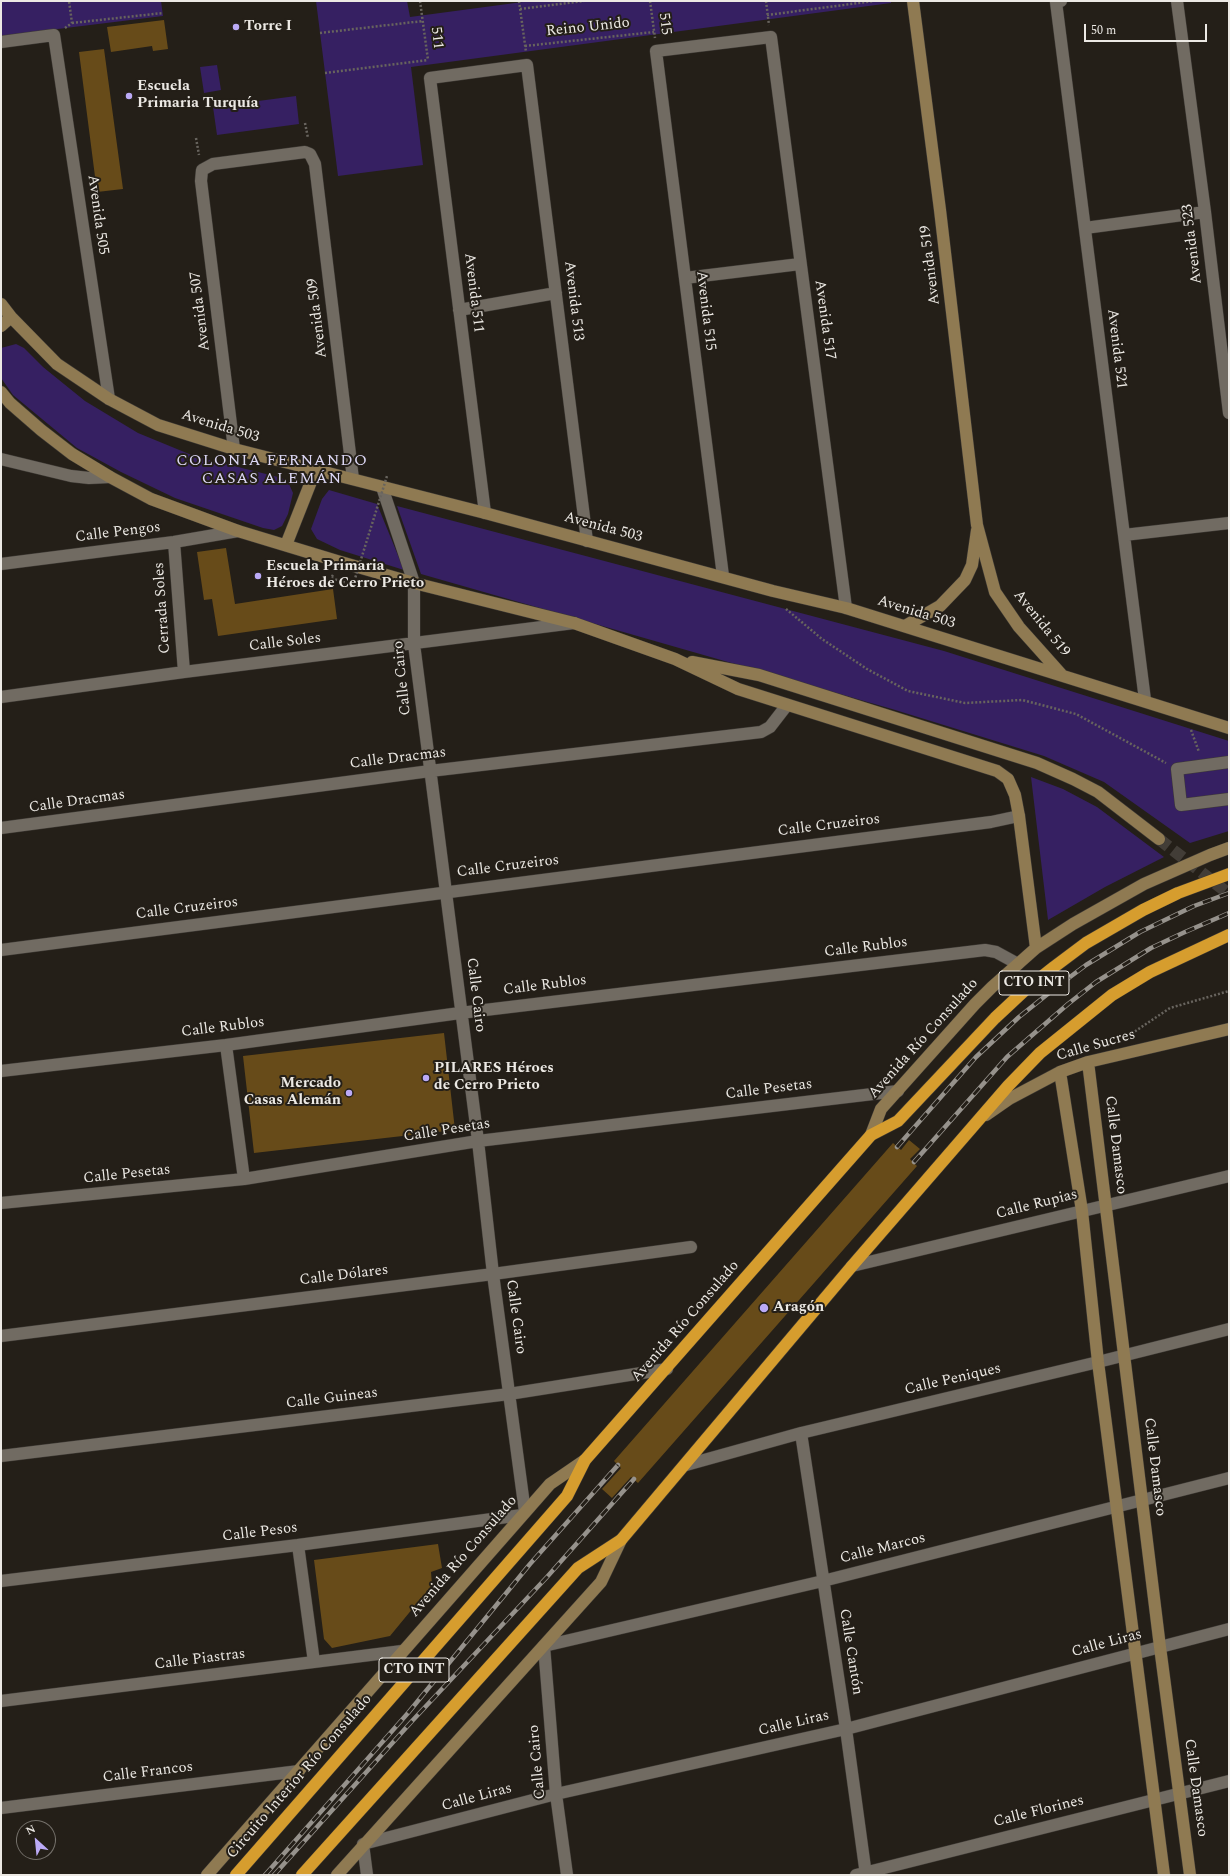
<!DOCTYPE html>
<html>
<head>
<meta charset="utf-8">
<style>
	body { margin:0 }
	#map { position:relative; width:1230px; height:1876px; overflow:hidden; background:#241f18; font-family:Spectral,serif }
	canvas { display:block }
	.frame { position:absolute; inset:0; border:2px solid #ece9e4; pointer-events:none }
	.north { position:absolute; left:16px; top:1820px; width:40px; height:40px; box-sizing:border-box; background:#241f18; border:1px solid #74706a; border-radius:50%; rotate:333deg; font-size:11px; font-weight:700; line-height:16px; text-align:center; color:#ece9e4 }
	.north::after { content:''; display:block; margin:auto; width:14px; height:18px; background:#bbaaf6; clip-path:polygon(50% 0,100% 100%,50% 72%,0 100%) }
	.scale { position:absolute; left:1084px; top:24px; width:123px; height:18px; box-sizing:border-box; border:2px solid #ece9e4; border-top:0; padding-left:5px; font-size:12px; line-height:14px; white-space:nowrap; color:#ece9e4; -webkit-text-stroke:3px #241f18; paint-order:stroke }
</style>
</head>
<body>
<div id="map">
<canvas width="1230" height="1876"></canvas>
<div class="frame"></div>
<div class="north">N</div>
<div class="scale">50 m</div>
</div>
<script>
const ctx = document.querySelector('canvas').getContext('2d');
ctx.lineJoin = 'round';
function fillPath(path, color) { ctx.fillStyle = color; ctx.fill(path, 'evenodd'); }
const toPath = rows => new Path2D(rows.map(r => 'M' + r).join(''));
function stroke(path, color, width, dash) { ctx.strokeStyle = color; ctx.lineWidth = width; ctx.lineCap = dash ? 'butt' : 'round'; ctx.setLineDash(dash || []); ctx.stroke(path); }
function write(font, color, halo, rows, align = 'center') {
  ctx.font = font + ' Spectral,serif'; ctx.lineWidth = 4; ctx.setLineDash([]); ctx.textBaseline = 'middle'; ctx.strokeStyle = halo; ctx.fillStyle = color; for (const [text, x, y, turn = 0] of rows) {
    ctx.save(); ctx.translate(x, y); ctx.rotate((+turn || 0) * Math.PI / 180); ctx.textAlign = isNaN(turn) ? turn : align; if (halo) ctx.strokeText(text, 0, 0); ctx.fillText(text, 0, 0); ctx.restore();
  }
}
fillPath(toPath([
	[1,1,161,1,163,16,1,36],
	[316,1,407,1,410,17,530,1,891,1,891,3,411,67,423,165,338,176],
	[217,65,221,90,204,93,200,67],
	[296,96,299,124,217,135,213,107],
	[16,344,24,348,43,367,85,401,138,433,194,456,282,478,289,484,293,493,288,514,282,526,274,530,263,528,175,498,121,472,77,448,13,395,1,378,1,348],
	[329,490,377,504,404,570,340,550,317,539,311,529,322,499],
	[397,506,944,651,1229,741,1229,831,1190,843,1104,782,1044,756,892,709,421,574],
	[1031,777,1063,789,1097,807,1164,857,1105,887,1048,920]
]), '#362062');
fillPath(toPath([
	[164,20,168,49,153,51,152,46,111,52,107,27],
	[104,49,123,189,97,192,79,52],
	[226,548,235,604,333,589,337,619,218,636,212,599,204,600,197,552],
	[444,1033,455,1130,254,1153,243,1056],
	[909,1140,920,1149,910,1159,917,1166,638,1483,631,1477,612,1498,602,1489,621,1468,614,1461,893,1143,901,1150],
	[438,1544,442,1568,431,1572,432,1585,390,1636,332,1648,324,1639,314,1560]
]), '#674b19');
stroke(toPath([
	[1159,839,1229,894]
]), '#423d37', 12, [12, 6]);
const street = toPath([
	[1061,1,1056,2,1145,700],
	[1177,1,1205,212,1229,413],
	[1,42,54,35,109,399],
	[1085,228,1205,212],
	[685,278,800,264],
	[459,310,556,293],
	[234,449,201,181,202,170,213,164,305,152,310,154,315,164,353,479],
	[1,459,71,476,89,478,110,477],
	[382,487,414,583,414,644,478,1141,493,1274,525,1512],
	[485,513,430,78,527,65,587,541],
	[1124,535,1229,523],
	[174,542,184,672],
	[1,564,174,542,238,531],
	[723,576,656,51,771,37,846,608],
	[1,697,184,672,574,623],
	[1229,762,1177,769,1181,805,1229,799],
	[1,828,430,771,761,732,770,727,787,705],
	[1,950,991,822,1019,816],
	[226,1045,244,1179],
	[1,1071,226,1045,460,1013,985,950,996,952,1018,964],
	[1,1203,244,1179,478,1141,898,1091],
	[852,1266,1229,1176],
	[1,1336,493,1274,691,1247],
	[801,1433,846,1729,866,1875],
	[1,1456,509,1394,667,1369],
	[686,1465,801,1433,1098,1362,1229,1329],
	[298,1545,314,1662],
	[1,1581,298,1545,522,1515],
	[1,1701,402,1651],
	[1,1808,299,1771],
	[367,1875,363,1844,556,1794,846,1729,1229,1629],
	[567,1875,556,1794,544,1646,823,1581,1229,1478],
	[856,1875,1229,1781]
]);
const secondary = toPath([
	[913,1,940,210,977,525,995,592,1019,627,1061,674],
	[1,304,11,317,57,364,109,399,158,425,234,449,485,513,773,591,846,608,1229,728],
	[1,326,11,317],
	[1,392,10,403,41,430,72,454,110,477,151,499,238,531,337,561,414,583,574,623,675,659,738,689,997,771,1008,779,1015,795,1019,816,1036,948],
	[286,545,316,469],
	[905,626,940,606,965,580,972,565,977,530],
	[692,662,759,675,1037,763,1073,779,1098,792,1159,839],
	[1088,1062,1160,1647,1190,1875],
	[1060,1072,1082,1211,1098,1362,1164,1875],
	[986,1115,1009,1099,1060,1072,1088,1062,1229,1029],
	[871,1135,881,1109,975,1004,992,987,1036,948,1073,924,1144,884,1210,855,1229,848],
	[207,1875,550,1484,585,1460],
	[337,1875,601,1582,621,1540]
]);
const highway = toPath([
	[236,1875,567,1496,585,1460,871,1135,898,1121,995,1018,1025,990,1054,967,1086,943,1143,910,1178,893,1229,874],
	[302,1875,578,1568,621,1540,852,1266,1008,1086,1040,1053,1112,995,1150,972,1229,935]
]);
stroke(street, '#3e3a35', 13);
stroke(secondary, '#3e3a35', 13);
stroke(highway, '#3e3a35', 13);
stroke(toPath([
	[420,1,428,60],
	[519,1,526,52],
	[650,1,655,38],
	[766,1,769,25],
	[520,9,584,1],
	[767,15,874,1],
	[72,23,163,13],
	[65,28,72,23,69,1],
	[320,33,423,21],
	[525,46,654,32],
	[325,73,428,60],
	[305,123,308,138],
	[196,138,199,155],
	[333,575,331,578,353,585],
	[786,609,822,639,867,669,908,691,965,703,1022,700,1076,714,1166,763],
	[1191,730,1199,752],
	[1125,1038,1170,1008,1229,991]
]), '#68645e', 2.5, [2, 2]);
stroke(street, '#716b62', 12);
stroke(secondary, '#8f7a52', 12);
stroke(highway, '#d69d2e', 12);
const rail = toPath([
	[897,1147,976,1057,1019,1017,1054,989,1086,965,1140,932,1194,906,1229,893],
	[914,1162,1007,1057,1068,1004,1096,982,1151,948,1185,932,1229,913],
	[265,1875,408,1713,530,1564,618,1465],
	[274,1875,413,1720,547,1577,634,1479]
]);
stroke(rail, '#96928c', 4.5);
stroke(rail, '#241f18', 3, [9]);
stroke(toPath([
	[353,585,387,476]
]), '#68645e', 2.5, [2, 2]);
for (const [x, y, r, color] of [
	[236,27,4,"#bbaaf6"],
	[129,96,4,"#bbaaf6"],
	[258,576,4,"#bbaaf6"],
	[426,1078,4,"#bbaaf6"],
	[349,1093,4,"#bbaaf6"],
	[764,1308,5,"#bbaaf6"]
]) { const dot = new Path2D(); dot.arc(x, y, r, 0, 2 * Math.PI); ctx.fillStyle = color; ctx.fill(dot); stroke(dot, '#241f18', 1.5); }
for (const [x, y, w] of [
	[1034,983,70],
	[414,1670,70]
]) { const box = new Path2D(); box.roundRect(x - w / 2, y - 12, w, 24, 3); ctx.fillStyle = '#241f18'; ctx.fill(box); stroke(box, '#ece9e4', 1); }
write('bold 14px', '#ece9e4', null, [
	["CTO INT",1034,983],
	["CTO INT",414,1670]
]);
write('15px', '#ece9e4', '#241f18', [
	["515",664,24,83],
	["Reino Unido",588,28,-6],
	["511",436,38,83],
	["Avenida 505",97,215,82],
	["Avenida 523",1193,244,-97],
	["Avenida 519",931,265,-97],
	["Avenida 511",473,293,83],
	["Avenida 513",573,301,83],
	["Avenida 507",201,311,-97],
	["Avenida 515",705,311,83],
	["Avenida 509",318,318,-97],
	["Avenida 517",824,320,82],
	["Avenida 521",1116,349,83],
	["Avenida 503",220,427,17],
	["Avenida 503",603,528,15],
	["Calle Pengos",118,533,-7],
	["Cerrada Soles",163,608,-94],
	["Avenida 503",916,613,17],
	["Avenida 519",1041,624,51],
	["Calle Soles",285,643,-7],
	["Calle Cairo",403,678,-96],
	["Calle Dracmas",398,759,-7],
	["Calle Dracmas",77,802,-8],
	["Calle Cruzeiros",829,826,-7],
	["Calle Cruzeiros",508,867,-7],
	["Calle Cruzeiros",187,909,-7],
	["Calle Rublos",866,948,-7],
	["Calle Rublos",545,986,-7],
	["Calle Cairo",475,995,83],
	["Calle Rublos",223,1028,-7],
	["Avenida Río Consulado",924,1039,-48],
	["Calle Sucres",1096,1046,-16],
	["Calle Pesetas",769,1090,-7],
	["Calle Pesetas",447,1131,-9],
	["Calle Damasco",1115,1145,83],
	["Calle Pesetas",127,1175,-6],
	["Calle Rupias",1037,1205,-14],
	["Calle Dólares",344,1276,-7],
	["Calle Cairo",515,1317,82],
	["Avenida Río Consulado",686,1322,-49],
	["Calle Peniques",953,1380,-13],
	["Calle Guineas",332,1399,-7],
	["Calle Damasco",1154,1467,83],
	["Calle Pesos",260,1533,-7],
	["Calle Marcos",883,1549,-14],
	["Avenida Río Consulado",464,1557,-49],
	["Calle Liras",1107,1644,-15],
	["Calle Cantón",850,1652,81],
	["Calle Piastras",200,1660,-7],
	["Calle Liras",794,1724,-13],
	["Calle Cairo",538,1762,-95],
	["Calle Francos",148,1773,-7],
	["Circuito Interior Río Consulado",300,1777,-49],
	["Calle Damasco",1195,1788,82],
	["Calle Liras",477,1798,-15],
	["Calle Florines",1039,1812,-14]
]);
write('bold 15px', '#ece9e4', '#241f18', [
	["Torre I",244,27],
	["Escuela",137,87],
	["Primaria Turquía",137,104],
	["Escuela Primaria",266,567],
	["Héroes de Cerro Prieto",266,584],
	["PILARES Héroes",434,1069],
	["de Cerro Prieto",434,1086],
	["Mercado",341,1084,"right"],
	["Casas Alemán",341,1101,"right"],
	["Aragón",773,1308]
], 'left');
ctx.letterSpacing = '1px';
write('16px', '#dcd7f4', '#241f18', [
	["COLONIA FERNANDO",272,462],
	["CASAS ALEMÁN",272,480]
]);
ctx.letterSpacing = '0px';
</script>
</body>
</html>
